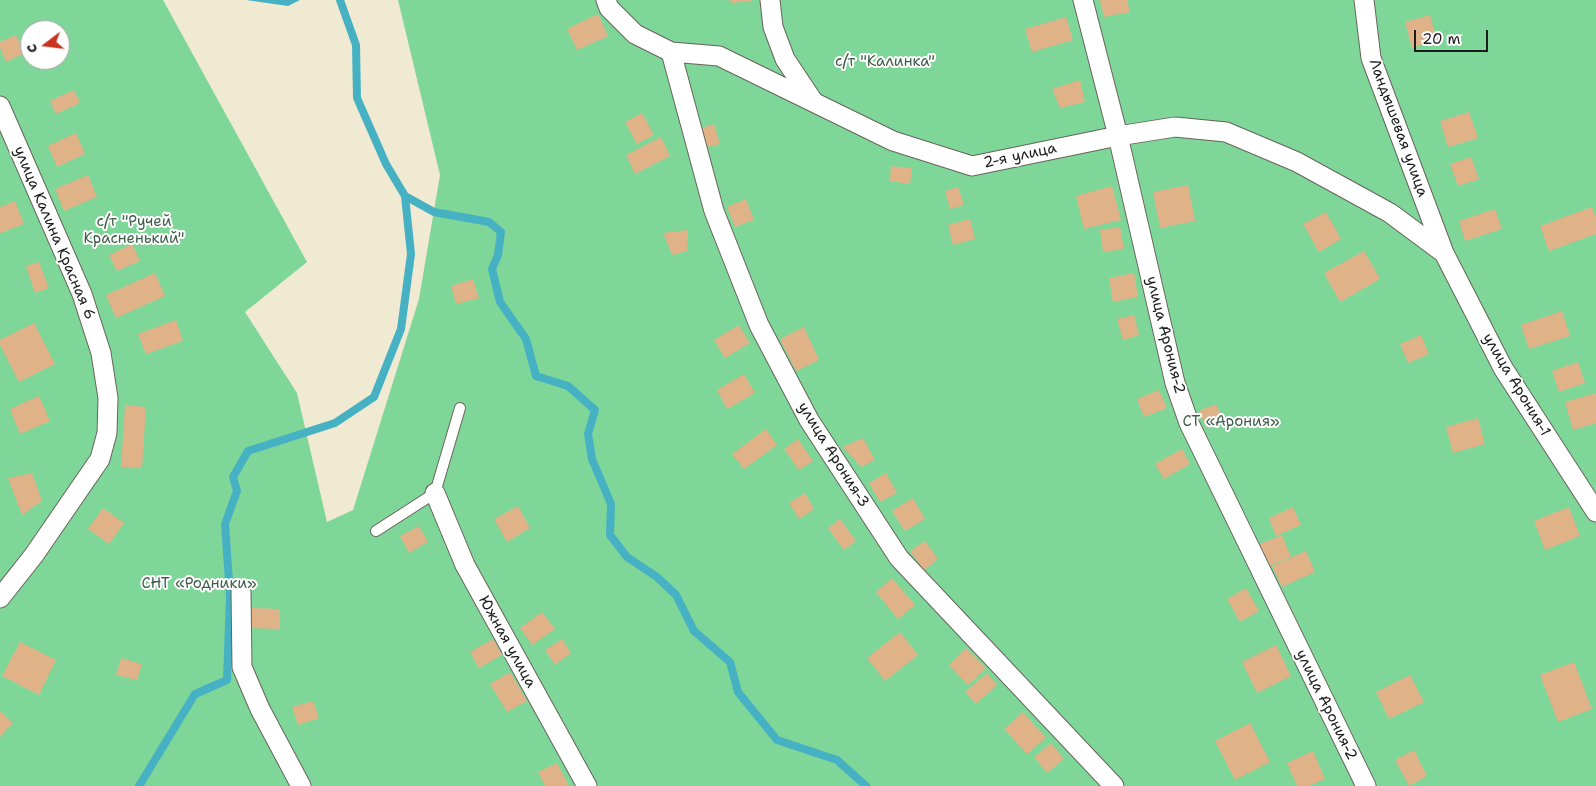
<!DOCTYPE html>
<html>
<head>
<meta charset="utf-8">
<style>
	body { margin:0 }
	#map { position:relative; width:1596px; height:786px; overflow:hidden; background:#f1ead2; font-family:"Shantell Sans",sans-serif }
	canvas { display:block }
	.north { position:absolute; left:20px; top:20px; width:50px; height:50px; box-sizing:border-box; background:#fff; border:1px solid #a4a4a4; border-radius:50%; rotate:255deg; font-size:14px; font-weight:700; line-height:20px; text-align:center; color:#1c1c1c }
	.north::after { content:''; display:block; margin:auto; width:18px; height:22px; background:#c8321e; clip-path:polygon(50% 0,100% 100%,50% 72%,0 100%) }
	.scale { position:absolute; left:1414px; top:30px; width:74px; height:22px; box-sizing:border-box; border:2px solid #1c1c1c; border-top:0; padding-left:6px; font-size:15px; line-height:18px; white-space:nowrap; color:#1c1c1c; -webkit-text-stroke:4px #fff; paint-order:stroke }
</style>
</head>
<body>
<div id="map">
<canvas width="1596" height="786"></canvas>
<div class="north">С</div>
<div class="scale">20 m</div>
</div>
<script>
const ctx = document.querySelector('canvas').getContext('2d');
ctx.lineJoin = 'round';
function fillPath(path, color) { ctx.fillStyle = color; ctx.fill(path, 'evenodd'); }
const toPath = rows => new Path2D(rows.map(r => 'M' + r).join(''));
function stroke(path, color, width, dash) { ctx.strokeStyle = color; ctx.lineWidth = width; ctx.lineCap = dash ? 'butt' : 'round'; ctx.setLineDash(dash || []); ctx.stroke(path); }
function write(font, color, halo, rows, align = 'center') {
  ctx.font = font + ' "Shantell Sans",sans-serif'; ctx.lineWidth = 4; ctx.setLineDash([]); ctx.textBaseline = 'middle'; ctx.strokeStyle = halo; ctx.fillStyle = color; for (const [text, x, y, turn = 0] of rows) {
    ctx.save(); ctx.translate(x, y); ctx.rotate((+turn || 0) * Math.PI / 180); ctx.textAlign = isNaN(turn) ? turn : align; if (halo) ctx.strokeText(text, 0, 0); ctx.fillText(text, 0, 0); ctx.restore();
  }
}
fillPath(toPath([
	[0,0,163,0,307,262,245,312,297,393,327,522,353,510,419,299,440,175,398,0,1596,0,1596,786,0,786],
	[30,30,60,30,60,60,30,60]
]), '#7fd699');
fillPath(toPath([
	[246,0,300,0,288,6]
]), '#45b1c3');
stroke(toPath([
	[340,0,356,45,357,98,386,164,405,196,434,212,489,222,501,232,498,255,492,269,500,302,526,339,536,376,568,386,595,410,588,434,592,459,611,504,610,535,627,557,657,577,676,595,694,631,730,662,738,692,777,740,837,760,866,786],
	[139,786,195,694,227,680,230,596,225,524,237,491,233,477,248,451,335,423,374,397,401,329,411,254,405,196]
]), '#45b1c3', 8);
fillPath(toPath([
	[730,0,752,0,752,1,731,3],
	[1100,0,1127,0,1130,12,1104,17],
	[598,14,608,36,577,50,567,29],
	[1430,15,1437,40,1412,48,1405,22],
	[1066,17,1073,40,1032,52,1025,29],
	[16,35,25,53,6,62,0,48,0,42],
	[1080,80,1085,102,1060,108,1052,89],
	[74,90,80,103,56,114,50,101],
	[1469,112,1478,138,1448,147,1440,121],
	[642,113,654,135,637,144,625,122],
	[714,124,720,144,707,147,701,128],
	[76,133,85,154,57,167,48,146],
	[661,137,670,156,635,174,626,155],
	[1471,157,1479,179,1458,186,1450,164],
	[891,166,912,168,910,184,890,181],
	[88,175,97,197,64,211,55,189],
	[1188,185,1195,221,1160,228,1153,192],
	[1112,186,1121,220,1084,229,1076,196],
	[958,187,964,205,950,209,945,191],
	[746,199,754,220,735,227,727,207],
	[15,201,24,224,0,233,0,207],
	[1592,207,1596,217,1596,234,1549,251,1540,226],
	[1495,209,1502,229,1465,241,1459,221],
	[1326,212,1341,239,1319,252,1303,224],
	[970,219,975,239,953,245,948,225],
	[1120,227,1124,249,1103,252,1100,230],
	[688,230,687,251,672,255,663,233],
	[132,244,140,261,117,271,109,255],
	[1364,251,1380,279,1340,302,1324,273],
	[39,262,49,288,35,293,26,266],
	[155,273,165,296,116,318,106,295],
	[1134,273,1138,297,1113,302,1109,278],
	[473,279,479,298,456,304,451,286],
	[1562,311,1570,336,1529,349,1521,325],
	[1134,315,1139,335,1123,340,1117,319],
	[176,320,183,341,146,354,138,334],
	[34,323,55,364,19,382,0,345,0,340],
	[739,325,750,343,725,358,714,340],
	[804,327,819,360,796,371,780,339],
	[1421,335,1429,354,1408,363,1400,344],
	[1578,362,1585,383,1559,392,1552,371],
	[744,374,755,393,727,409,717,390],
	[1159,390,1167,408,1144,417,1137,399],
	[1596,393,1596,423,1573,430,1565,402],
	[39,396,50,421,20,434,10,409],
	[1216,404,1224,421,1207,428,1199,411],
	[125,405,146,407,142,468,121,467],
	[1478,418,1485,444,1453,453,1446,427],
	[766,429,777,445,744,469,732,454],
	[863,438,875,460,861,467,843,447],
	[798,439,813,461,799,470,784,449],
	[1182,449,1190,464,1164,479,1155,464],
	[32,473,42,501,22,515,8,478],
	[886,473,897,493,880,502,869,483],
	[805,493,814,509,799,519,789,503],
	[913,498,925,519,905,531,892,511],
	[518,506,530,528,507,542,494,519],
	[1293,507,1301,525,1276,536,1269,518],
	[1569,507,1580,536,1545,550,1534,521],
	[103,508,124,523,109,544,88,529],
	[840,519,856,541,844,550,828,528],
	[419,526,428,542,409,553,400,536],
	[1282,535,1291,557,1269,566,1260,544],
	[925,541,938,559,924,570,910,551],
	[1306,551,1315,572,1282,587,1272,566],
	[892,578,915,605,898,619,876,592],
	[1246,588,1259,611,1240,622,1227,599],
	[250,608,280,609,280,629,250,628],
	[542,612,555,629,532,645,520,628],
	[900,632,918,655,885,681,867,658],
	[493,639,502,655,479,668,470,652],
	[562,639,571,653,555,665,545,650],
	[20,642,56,660,39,695,2,676],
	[1276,645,1291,676,1257,693,1242,662],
	[966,648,986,668,968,685,949,665],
	[121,658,142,664,137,680,116,675],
	[1574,662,1592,709,1558,722,1540,675],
	[510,672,527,701,507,712,490,684],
	[987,673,997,685,976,704,965,692],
	[1410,675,1424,702,1389,719,1376,692],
	[313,701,319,718,298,725,292,707],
	[0,711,13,723,0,737],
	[1023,712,1046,738,1027,754,1004,729],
	[1250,723,1270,762,1235,780,1215,741],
	[1051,743,1064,759,1047,773,1034,757],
	[1414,750,1427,776,1409,786,1395,760],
	[1313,751,1325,779,1309,786,1297,786,1287,763],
	[557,763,569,786,545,786,538,772]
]), '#e0b287');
const service = toPath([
	[376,531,435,493,460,408]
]);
const minor = toPath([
	[606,0,609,8,635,34,671,52,719,56,893,141,972,166,1118,136,1175,127,1226,132,1297,162,1390,213,1444,253],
	[770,0,773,27,785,59,813,101],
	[1083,0,1118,136,1175,383,1189,423,1366,786],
	[1364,0,1371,58,1444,253,1503,368,1596,512],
	[671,52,714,211,759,325,809,420,899,558,1114,786],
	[0,106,82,294,101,353,108,398,107,433,100,459,34,555,0,598],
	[435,493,465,565,587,786],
	[241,591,242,667,260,709,301,786]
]);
stroke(service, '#67645c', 12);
stroke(minor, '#67645c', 21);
stroke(service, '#fff', 10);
stroke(minor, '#fff', 19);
write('15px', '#3f5d48', '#fff', [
	["с/т \"Калинка\"",885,62],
	["с/т \"Ручей",134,222],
	["Красненький\"",134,239],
	["СТ «Арония»",1231,422],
	["СНТ «Родники»",199,584]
]);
write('15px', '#1c1c1c', '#fff', [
	["Ландышевая улица",1398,128,70],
	["2-я улица",1020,156,-12],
	["улица Калина Красная 6",54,233,67],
	["улица Арония-2",1165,335,76],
	["улица Арония-1",1516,385,59],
	["улица Арония-3",833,455,58],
	["Южная улица",507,642,61],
	["улица Арония-2",1326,705,64]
]);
</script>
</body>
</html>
